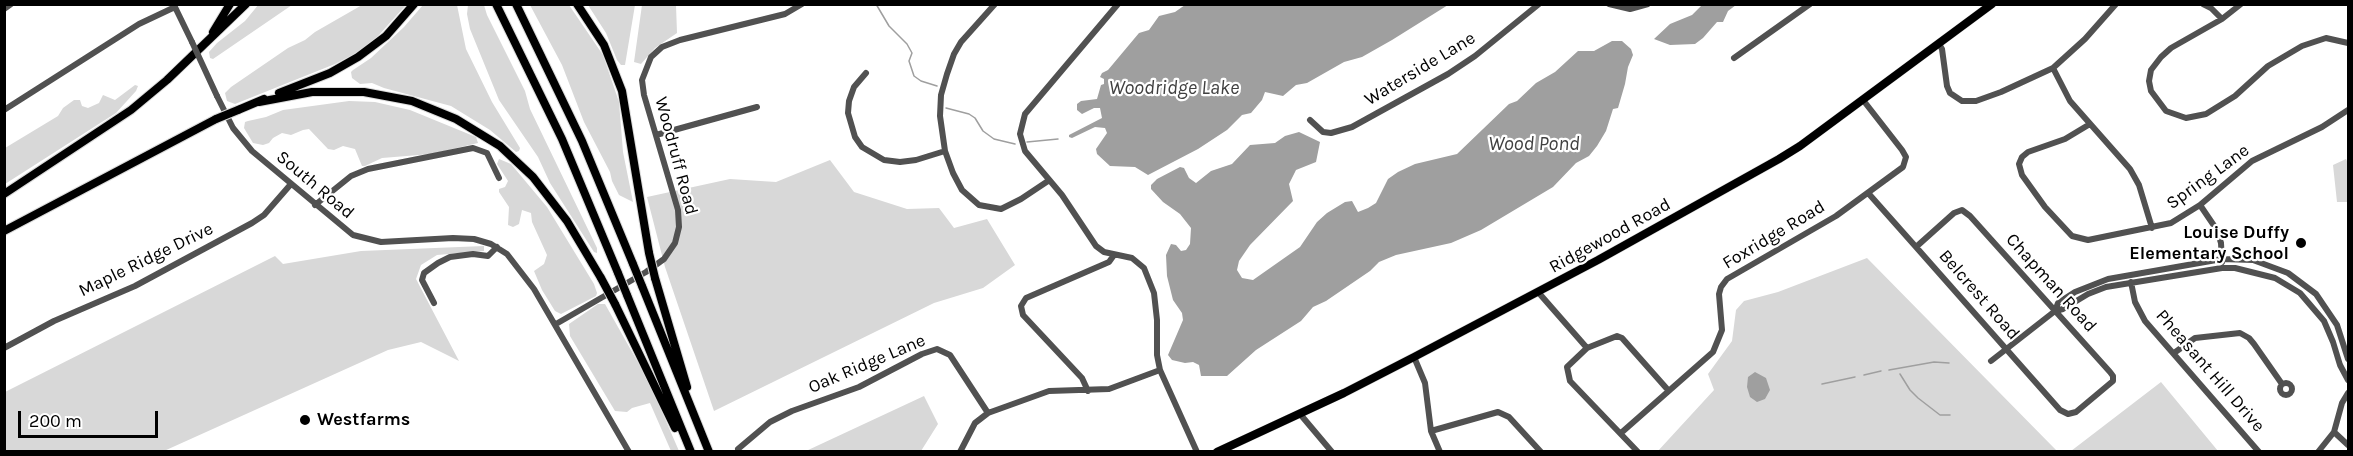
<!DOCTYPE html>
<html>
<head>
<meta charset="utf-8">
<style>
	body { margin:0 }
	#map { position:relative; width:2353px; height:456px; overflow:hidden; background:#fff; font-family:Karla,sans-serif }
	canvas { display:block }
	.frame { position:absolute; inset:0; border:6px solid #000; pointer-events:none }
	.scale { position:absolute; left:18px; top:411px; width:140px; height:27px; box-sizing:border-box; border:3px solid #000; border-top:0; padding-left:8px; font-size:18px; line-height:21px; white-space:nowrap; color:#000; -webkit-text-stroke:4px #fff; paint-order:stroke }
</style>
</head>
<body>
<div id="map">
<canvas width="2353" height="456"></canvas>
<div class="frame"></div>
<div class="scale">200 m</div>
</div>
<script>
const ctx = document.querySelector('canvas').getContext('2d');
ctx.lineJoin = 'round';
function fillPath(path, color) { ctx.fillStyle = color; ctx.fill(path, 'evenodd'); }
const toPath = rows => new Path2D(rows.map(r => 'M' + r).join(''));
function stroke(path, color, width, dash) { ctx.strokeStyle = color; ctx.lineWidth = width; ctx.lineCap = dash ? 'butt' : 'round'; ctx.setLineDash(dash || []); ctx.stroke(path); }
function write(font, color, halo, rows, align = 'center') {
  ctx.font = font + ' Karla,sans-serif'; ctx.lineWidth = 4.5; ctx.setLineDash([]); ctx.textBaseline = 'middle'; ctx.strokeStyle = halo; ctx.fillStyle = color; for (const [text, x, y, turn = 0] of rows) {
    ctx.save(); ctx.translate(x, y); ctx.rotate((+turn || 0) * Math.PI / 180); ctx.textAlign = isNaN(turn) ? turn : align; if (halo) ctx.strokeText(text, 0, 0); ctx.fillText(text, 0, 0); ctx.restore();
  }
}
fillPath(toPath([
	[259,4,292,5,213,59,210,58,209,52,217,43,245,21],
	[362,5,406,5,378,36,358,52,335,64,235,104,227,101,225,93,231,87,288,48,305,40,315,32],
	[423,5,457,5,466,49,492,102,520,148,519,151,516,152,490,130,451,106,384,88,372,83,360,84,352,78,351,72,353,70,371,58,404,27],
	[468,5,484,5,487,15,525,91,530,109,597,248,597,253,594,252,550,183,538,157,499,100,470,29,467,14],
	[530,5,569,5,603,55,619,102,623,152,633,202,619,195,612,181,610,172,584,122,562,65],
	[588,5,635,5,625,65,621,65,617,60,606,33],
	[642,5,676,5,677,33,655,48,641,64,634,62],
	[135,85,138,86,136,91,116,113,5,184,5,148,58,116,63,108,74,100,80,100,82,106,88,108,99,103,103,95,115,100],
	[349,101,375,102,410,110,476,137,478,143,431,154,382,158,365,166,362,166,355,149,343,146,334,150,328,149,309,129,303,130,291,135,282,133,273,138,269,143,263,145,253,143,244,128,245,122,248,121,266,117,283,110],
	[499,159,511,164,547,207,594,284,597,293,596,296,561,314,555,311,542,290,534,271,544,264,547,255,532,222,531,213,522,210,519,224,513,227,508,225,509,207,499,192,499,189,505,187,508,181,497,164],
	[2346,159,2348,163,2348,202,2337,202,2333,165],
	[830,160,854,192,907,209,939,208,954,228,987,219,1015,265,983,288,934,303,714,411,665,267,647,197,730,179,776,182],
	[484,246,484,251,437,255,421,265,416,279,459,361,421,342,388,350,164,451,5,452,5,392,275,256,283,264,361,251],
	[1867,258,2057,451,1657,452,1714,390,1708,374,1732,341,1736,310,1744,301,1778,292],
	[598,304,605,304,649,382,679,451,671,451,650,403,632,408,627,412,615,411,570,336,569,324],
	[2161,382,2218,451,2071,451],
	[924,396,938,424,921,451,806,451]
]), '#d8d8d8');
fillPath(toPath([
	[1703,4,1736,5,1728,11,1723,22,1717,22,1703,38,1695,44,1670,45,1654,39,1670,24,1692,15],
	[1185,5,1185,4,1448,5,1392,40,1362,57,1344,62,1307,83,1296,85,1283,96,1265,92,1262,100,1251,113,1242,115,1227,130,1198,149,1148,175,1135,167,1110,166,1097,154,1096,149,1107,133,1105,128,1095,127,1072,138,1069,137,1069,135,1102,118,1100,108,1094,108,1082,114,1077,110,1077,104,1081,101,1097,99,1101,85,1104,84,1104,79,1100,77,1102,73,1108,70,1139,33,1149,30,1159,16,1175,12],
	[1612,41,1622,41,1631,49,1633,55,1628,67,1625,84,1618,108,1613,109,1606,131,1597,146,1589,156,1576,163,1553,187,1481,230,1451,243,1396,255,1379,262,1370,271,1326,301,1313,307,1301,321,1256,350,1227,376,1201,376,1199,365,1193,362,1185,363,1172,360,1168,355,1183,320,1182,313,1173,300,1167,276,1166,255,1171,244,1176,245,1181,251,1186,250,1190,244,1191,228,1180,214,1163,202,1151,189,1151,185,1157,179,1180,167,1184,168,1189,178,1196,183,1211,171,1232,164,1250,145,1275,143,1285,136,1299,132,1320,142,1316,162,1296,170,1289,184,1293,201,1250,245,1239,261,1237,270,1242,278,1253,280,1300,247,1317,222,1327,213,1345,202,1352,201,1358,212,1368,208,1376,203,1388,179,1398,172,1415,164,1457,154,1509,104,1517,101,1536,83,1555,72,1578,51,1594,51],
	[1755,372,1766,378,1770,390,1765,399,1757,402,1750,397,1747,387,1748,377]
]), '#9f9f9f');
stroke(toPath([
	[876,4,889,26,907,44,912,53,909,61,914,76,921,81,937,86],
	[946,108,969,114,975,118,983,131,994,139,1015,144],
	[1027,142,1058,139],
	[1889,370,1934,362,1949,363],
	[1900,374,1910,390,1918,398,1940,415,1950,415],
	[1864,375,1881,371],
	[1822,384,1855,377]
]), '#9f9f9f', 1.5);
const major = toPath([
	[1217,452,1344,393,1414,357,1598,260,1779,159,1800,146,1992,4]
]);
const highway = toPath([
	[496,4,562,139,618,273],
	[516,4,582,141,633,264],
	[577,4,604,45,622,91,649,253],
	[213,32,230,4],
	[279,93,330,73,358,57,386,36,414,4],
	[259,102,312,92,364,92,412,101,456,119,500,146,533,177,567,221,601,278],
	[238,110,264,99],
	[4,194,131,110,167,80,246,4],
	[4,231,216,119],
	[655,278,687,387],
	[642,286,709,452],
	[627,295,691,452],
	[615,304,675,428]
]);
stroke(major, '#dbdbdb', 9);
stroke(highway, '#dbdbdb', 10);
stroke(toPath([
	[995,4,961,42,954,54,947,74,941,95,940,116,945,151,953,173,962,190,979,205,1001,209,1021,199,1048,181],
	[1118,4,1025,114,1020,134,1025,151,1062,195,1096,246,1104,252,1132,258,1144,268,1154,293,1157,320,1157,355,1160,370,1197,452],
	[1609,4,1630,9,1648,4],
	[2203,4,2211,8,2222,19],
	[2241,4,2222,19,2171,48,2161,57,2151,70,2149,81,2151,91,2166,111,2186,118,2206,114,2235,96,2268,66,2302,46,2326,38,2348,43],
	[174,5,192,42],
	[4,9,11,4],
	[1939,44,1942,49,1947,86,1950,93,1962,101,1976,101,2001,92,2053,68,2085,39,2116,4],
	[1734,58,1810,4],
	[2053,68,2070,101,2130,169,2139,185,2152,228],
	[866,73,854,87,849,101,848,113,855,137,862,147,884,160,900,162,916,160,945,151],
	[217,96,233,128,252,151,353,235,381,242,453,238,474,239,491,244,507,254,534,289,629,452],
	[4,110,139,24,175,7],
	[1310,120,1323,132,1331,133,1352,127,1448,74,1475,56,1539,4],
	[2090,124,2065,139,2028,152,2022,157,2019,164,2022,175,2045,207,2072,236,2088,240,2171,223,2200,205,2252,161,2322,127,2348,110],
	[656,135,757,107],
	[1869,194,1916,247,2007,350,2060,410,2068,414,2076,412,2113,381,2113,376,2110,372,1970,216,1962,210,1954,213,1916,247],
	[315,205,351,176,368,169,473,148,487,153,499,178],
	[2200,205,2217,230,2221,243,2222,262],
	[2131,282,2135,302,2145,321,2259,452],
	[1538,292,1587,348,1617,336,1622,338,1668,390],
	[434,303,422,280,424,273,438,263,450,257,473,254,488,256,497,247],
	[2055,311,2058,303,2075,292,2108,279,2222,259,2253,260,2288,273,2316,294,2337,325,2348,359],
	[556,324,646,272,664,259,675,243,679,227,678,210,644,95,642,80,651,57,662,47,680,40,785,14,802,4],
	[4,348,54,321,135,286,252,223,264,215,291,184],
	[1587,348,1567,367,1570,381,1638,452],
	[2174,353,2195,338,2240,333,2249,338,2254,344,2282,384],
	[1414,357,1425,383,1431,431,1440,452],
	[1991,361,2055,311,2063,309,2088,294,2106,287,2222,268,2235,268,2275,278,2300,293,2324,321,2333,342,2340,365,2348,380],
	'2280 389a6 6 0 1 1 12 0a6 6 0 1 1-12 0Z',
	[1088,391,1082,378,1023,315,1021,306,1026,298,1109,262,1114,255],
	[1300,414,1332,452],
	[1431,431,1498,412,1509,417,1541,452],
	[2334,432,2348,445],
	[1621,433,1713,352,1722,330,1719,294,1721,287,1727,279,1836,216,1903,167,1906,157,1902,150,1863,100],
	[738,449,770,422,792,411,859,387,922,354,937,349,950,355,988,413],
	[960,452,975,423,988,413,1049,391,1109,389,1160,370],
	[2318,452,2334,432,2342,403,2348,393]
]), '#515151', 6);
stroke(major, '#000', 8);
stroke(highway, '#000', 8);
const highwayBridge = toPath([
	[216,119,238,110],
	[649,253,655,278],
	[633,264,642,286],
	[618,273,627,295],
	[601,278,615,304]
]);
stroke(highwayBridge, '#dbdbdb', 10, []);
stroke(toPath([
	[192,42,217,96]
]), '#515151', 6);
stroke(highwayBridge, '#000', 8);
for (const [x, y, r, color] of [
	[2301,243,6,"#000"],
	[305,420,6,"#000"]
]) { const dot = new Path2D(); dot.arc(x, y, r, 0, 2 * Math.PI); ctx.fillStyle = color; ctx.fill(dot); stroke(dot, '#fff', 2); }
write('18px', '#000', '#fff', [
	["Waterside Lane",1420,69,-31],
	["Woodruff Road",676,156,75],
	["Spring Lane",2208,177,-36],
	["South Road",315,185,40],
	["Foxridge Road",1774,235,-31],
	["Ridgewood Road",1610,236,-29],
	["Maple Ridge Drive",146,260,-26],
	["Chapman Road",2051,283,48],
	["Belcrest Road",1979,295,49],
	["Oak Ridge Lane",867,364,-23],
	["Pheasant Hill Drive",2210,371,49]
]);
write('bold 18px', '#000', '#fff', [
	["Louise Duffy",2289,233],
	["Elementary School",2289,254],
	["Westfarms",317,420,"left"]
], 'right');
write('italic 20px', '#404040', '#fff', [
	["Woodridge Lake",1174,88],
	["Wood Pond",1534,144]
]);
</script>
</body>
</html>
